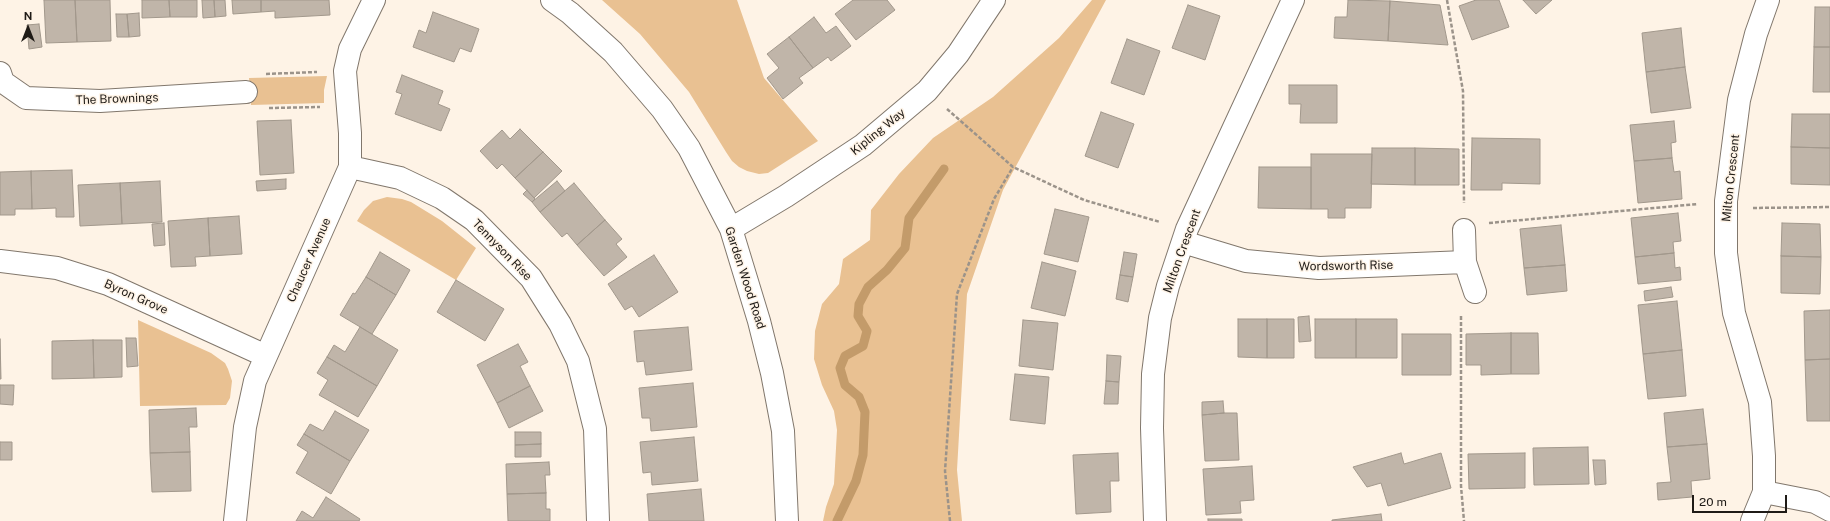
<!DOCTYPE html>
<html>
<head>
<meta charset="utf-8">
<style>
	body { margin:0 }
	#map { position:relative; width:1830px; height:521px; overflow:hidden; background:#fef3e6; font-family:"Public Sans",sans-serif }
	canvas { display:block }
	.north { position:absolute; left:8px; top:8px; width:40px; height:40px; -webkit-text-stroke:3px #fef3e6; paint-order:stroke; rotate:0deg; font-size:11px; font-weight:700; line-height:16px; text-align:center; color:#1f1b17 }
	.north::after { content:''; display:block; margin:auto; width:14px; height:18px; background:#1f1b17; clip-path:polygon(50% 0,100% 100%,50% 72%,0 100%) }
	.scale { position:absolute; left:1692px; top:495px; width:95px; height:18px; box-sizing:border-box; border:2px solid #1f1b17; border-top:0; padding-left:5px; font-size:12px; line-height:14px; white-space:nowrap; color:#1f1b17; -webkit-text-stroke:3px #fef3e6; paint-order:stroke }
</style>
</head>
<body>
<div id="map">
<canvas width="1830" height="521"></canvas>
<div class="north">N</div>
<div class="scale">20 m</div>
</div>
<script>
const ctx = document.querySelector('canvas').getContext('2d');
ctx.lineJoin = 'round';
function fillPath(path, color) { ctx.fillStyle = color; ctx.fill(path, 'evenodd'); }
const toPath = rows => new Path2D(rows.map(r => 'M' + r).join(''));
function stroke(path, color, width, dash) { ctx.strokeStyle = color; ctx.lineWidth = width; ctx.lineCap = dash ? 'butt' : 'round'; ctx.setLineDash(dash || []); ctx.stroke(path); }
function write(font, color, halo, rows, align = 'center') {
  ctx.font = font + ' "Public Sans",sans-serif'; ctx.lineWidth = 3; ctx.setLineDash([]); ctx.textBaseline = 'middle'; ctx.strokeStyle = halo; ctx.fillStyle = color; for (const [text, x, y, turn = 0] of rows) {
    ctx.save(); ctx.translate(x, y); ctx.rotate((+turn || 0) * Math.PI / 180); ctx.textAlign = isNaN(turn) ? turn : align; if (halo) ctx.strokeText(text, 0, 0); ctx.fillText(text, 0, 0); ctx.restore();
  }
}
fillPath(toPath([
	[602,0,737,0,764,78,818,141,768,173,759,174,747,171,739,167,732,161,726,152,689,92,640,34],
	[1092,0,1106,0,1003,190,967,294,957,470,962,521,823,521,826,507,834,484,837,430,834,411,822,385,814,359,815,331,822,304,839,284,843,259,870,240,871,210,899,174,933,138,993,97,1059,38],
	[327,76,324,90,324,103,251,105,249,78],
	[387,197,402,199,411,202,442,221,476,248,456,280,357,221,364,210,373,201],
	[138,320,211,353,225,363,228,369,232,381,230,398,226,405,140,406]
]), '#e9c192');
stroke(toPath([
	[837,521,856,481,863,455,865,412,859,397,845,385,840,368,845,356,863,346,867,331,858,316,859,304,868,287,887,270,905,248,909,218,944,169]
]), '#c39b6a', 9);
const building = toPath([
	[44,0,75,0,77,42,46,43,44,0],
	[75,0,110,0,111,41,77,42,75,0],
	[142,0,169,0,170,17,142,18,142,0],
	[169,0,197,0,197,17,170,17,169,0],
	[202,0,214,0,215,17,203,18,202,0],
	[214,0,225,0,226,16,215,17,214,0],
	[232,0,261,0,261,12,233,14,232,0],
	[261,0,329,0,330,15,275,18,275,11,261,12,261,0],
	[853,0,887,0,895,10,856,40,835,14,853,0],
	[1348,0,1390,1,1388,41,1334,38,1335,17,1347,17,1348,0],
	[1476,0,1499,0,1509,27,1472,40,1459,6,1476,0],
	[1523,0,1552,0,1536,14,1523,0],
	[1390,1,1440,5,1448,45,1388,41,1390,1],
	[1188,5,1220,16,1205,60,1172,48,1188,5],
	[1815,7,1830,7,1830,47,1814,47,1815,7],
	[433,12,479,29,471,52,460,48,454,62,413,47,419,30,426,33,433,12],
	[139,13,140,36,129,37,127,14,139,13],
	[116,14,127,14,129,37,117,37,116,14],
	[814,17,826,33,836,26,851,46,831,61,828,57,813,68,789,37,814,17],
	[39,24,42,47,29,49,27,25,39,24],
	[1681,28,1685,67,1646,72,1642,33,1681,28],
	[789,37,813,68,799,78,803,83,783,99,767,78,779,68,767,54,789,37],
	[1127,39,1160,51,1144,95,1111,83,1127,39],
	[1814,47,1830,47,1830,92,1813,92,1814,47],
	[1685,67,1691,108,1651,113,1646,72,1685,67],
	[402,75,443,91,438,104,450,109,441,131,395,114,402,94,396,92,402,75],
	[1289,85,1337,85,1337,123,1300,123,1301,104,1289,104,1289,85],
	[1101,112,1134,124,1118,168,1085,156,1101,112],
	[1792,114,1830,114,1830,148,1791,147,1792,114],
	[291,120,294,173,260,175,257,121,291,120],
	[1674,121,1676,142,1671,143,1672,158,1634,161,1630,125,1674,121],
	[520,129,543,152,515,178,502,164,497,169,480,151,502,130,510,139,520,129],
	[1472,138,1540,139,1540,184,1502,183,1502,190,1471,190,1472,138],
	[1791,147,1830,148,1830,185,1791,184,1791,147],
	[1372,148,1415,148,1415,185,1371,184,1372,148],
	[1415,148,1459,149,1459,185,1415,185,1415,148],
	[543,152,562,171,534,198,515,178,543,152],
	[1311,154,1372,154,1371,208,1345,208,1345,218,1328,218,1328,209,1311,209,1311,154],
	[1672,158,1674,172,1680,171,1682,199,1638,203,1634,161,1672,158],
	[1259,167,1311,167,1311,209,1258,208,1259,167],
	[72,170,74,217,56,217,56,208,32,209,31,171,72,170],
	[31,171,32,209,15,209,15,215,0,215,0,172,31,171],
	[286,179,286,189,257,191,256,181,286,179],
	[160,181,162,222,122,224,120,183,160,181],
	[557,181,565,191,540,212,532,202,557,181],
	[120,183,122,224,80,226,78,185,120,183],
	[574,183,605,220,577,245,567,233,562,237,540,212,574,183],
	[527,190,535,199,532,202,523,194,527,190],
	[1055,209,1089,217,1078,262,1044,254,1055,209],
	[1678,213,1681,241,1673,242,1674,253,1635,257,1631,218,1678,213],
	[239,216,242,254,210,256,208,218,239,216],
	[208,218,210,256,195,257,196,266,171,267,168,221,208,218],
	[605,220,622,239,616,244,627,257,604,276,577,245,605,220],
	[164,223,165,245,154,246,152,224,164,223],
	[1782,223,1820,224,1821,257,1781,256,1782,223],
	[1561,225,1565,265,1524,268,1520,229,1561,225],
	[380,252,410,270,396,295,366,277,380,252],
	[1124,252,1137,254,1133,277,1120,275,1124,252],
	[1674,253,1675,268,1680,267,1681,280,1638,284,1635,257,1674,253],
	[654,255,678,292,639,317,632,306,625,310,608,284,654,255],
	[1781,256,1821,257,1820,294,1781,293,1781,256],
	[1042,262,1076,271,1065,316,1031,308,1042,262],
	[1565,265,1567,291,1527,295,1524,268,1565,265],
	[1120,275,1133,277,1128,302,1116,299,1120,275],
	[366,277,396,295,372,334,340,315,353,293,355,294,366,277],
	[456,280,504,309,485,341,437,312,456,280],
	[1671,287,1673,297,1645,301,1644,291,1671,287],
	[1677,301,1682,350,1643,354,1638,305,1677,301],
	[1830,310,1830,359,1805,360,1804,311,1830,310],
	[1309,316,1311,341,1299,342,1298,317,1309,316],
	[1238,319,1267,319,1267,358,1238,357,1238,319],
	[1267,319,1294,319,1294,358,1267,358,1267,319],
	[1315,319,1356,319,1356,358,1315,358,1315,319],
	[1356,319,1397,319,1397,358,1356,358,1356,319],
	[1023,320,1058,323,1053,370,1019,366,1023,320],
	[360,327,398,350,377,386,327,357,334,345,345,352,360,327],
	[688,327,692,370,646,375,644,361,637,362,634,331,688,327],
	[1511,333,1511,374,1481,375,1481,365,1466,365,1466,334,1511,333],
	[1511,333,1538,333,1539,374,1511,374,1511,333],
	[1402,334,1451,334,1451,375,1402,375,1402,334],
	[126,338,136,338,138,366,127,367,126,338],
	[0,339,1,379,0,379,0,339],
	[93,340,94,378,52,379,52,341,93,340],
	[93,340,122,340,122,377,94,378,93,340],
	[518,344,528,362,520,366,530,386,497,403,477,365,518,344],
	[1682,350,1686,396,1648,399,1643,354,1682,350],
	[1107,355,1121,356,1119,382,1106,381,1107,355],
	[327,357,377,386,358,417,319,395,328,380,317,373,327,357],
	[1830,359,1830,421,1807,421,1805,360,1830,359],
	[1015,374,1049,377,1045,424,1010,420,1015,374],
	[1106,381,1119,382,1118,404,1104,404,1106,381],
	[693,383,697,427,651,431,650,418,642,418,639,388,693,383],
	[0,385,14,385,13,405,0,404,0,385],
	[530,386,543,411,509,428,497,403,530,386],
	[1223,401,1224,413,1202,415,1202,402,1223,401],
	[196,408,197,427,189,427,190,452,150,453,149,410,196,408],
	[1703,409,1707,444,1667,447,1664,413,1703,409],
	[335,411,369,430,350,461,304,434,310,424,323,431,335,411],
	[1224,413,1237,413,1239,460,1205,461,1202,415,1224,413],
	[515,432,541,432,541,444,515,445,515,432],
	[304,434,350,461,331,494,296,473,308,452,297,445,304,434],
	[694,437,698,481,652,485,651,472,643,473,640,442,694,437],
	[0,442,12,442,12,460,0,460,0,442],
	[541,444,541,457,515,457,515,445,541,444],
	[1707,444,1710,479,1691,481,1692,497,1658,500,1657,483,1671,482,1667,447,1707,444],
	[1588,447,1589,484,1534,485,1533,448,1588,447],
	[190,452,191,491,152,492,150,453,190,452],
	[1118,453,1119,481,1110,481,1111,512,1076,514,1073,455,1118,453],
	[1401,453,1404,464,1441,453,1451,488,1388,506,1381,483,1367,487,1353,467,1401,453],
	[1525,453,1525,488,1469,489,1468,454,1525,453],
	[1593,460,1605,460,1606,484,1595,485,1593,460],
	[549,462,550,475,545,475,546,493,507,494,506,464,549,462],
	[1252,466,1254,500,1240,501,1241,513,1206,515,1203,469,1252,466],
	[701,489,704,521,649,521,647,494,701,489],
	[546,493,546,509,550,509,550,521,508,521,507,494,546,493],
	[326,497,360,519,359,521,296,521,302,511,313,518,326,497],
	[1381,514,1382,521,1332,521,1332,520,1381,514],
	[1208,519,1242,519,1242,521,1208,521,1208,519]
]);
fillPath(building, '#c0b5a9');
stroke(building, '#a2988c', 1);
const minor = toPath([
	[552,0,570,13,613,52,662,109,689,148,731,229,759,321,772,373,783,431,787,521],
	[0,73,3,82,26,98,100,101,246,92],
	[350,167,400,178,442,198,474,220,531,278,560,324,578,361,595,429,598,521],
	[731,229,786,196,863,145,927,91,958,54,994,0],
	[1464,230,1465,262,1475,292],
	[1183,242,1246,261,1319,268,1465,262],
	[0,261,57,268,108,284,266,356],
	[1764,492,1815,502,1830,510],
	[235,521,245,427,255,381,350,167,350,133,345,71,350,49,374,0],
	[1155,521,1152,428,1153,374,1160,318,1168,286,1187,229,1293,0],
	[1752,521,1764,492,1764,456,1760,402,1734,313,1726,253,1726,201,1739,100,1756,34,1768,0]
]);
stroke(minor, '#81776c', 24);
stroke(toPath([
	[1447,0,1463,91,1464,203],
	[266,74,317,72],
	[269,108,320,107],
	[947,109,1013,167,1084,200,1160,222],
	[1753,208,1830,207],
	[1489,223,1698,204],
	[1461,316,1461,486,1464,521],
	[950,521,945,471,957,294,994,199,1013,167]
]), '#9b938a', 2.5, [4, 2]);
stroke(minor, '#fff', 22);
write('12px', '#1f1b17', '#fef3e6', [
	["The Brownings",117,99,-2],
	["Kipling Way",878,132,-39],
	["Milton Crescent",1731,178,-84],
	["Tennyson Rise",502,250,46],
	["Milton Crescent",1182,251,-70],
	["Chaucer Avenue",309,260,-66],
	["Wordsworth Rise",1346,266,-1],
	["Garden Wood Road",745,278,72],
	["Byron Grove",136,297,24]
]);
</script>
</body>
</html>
